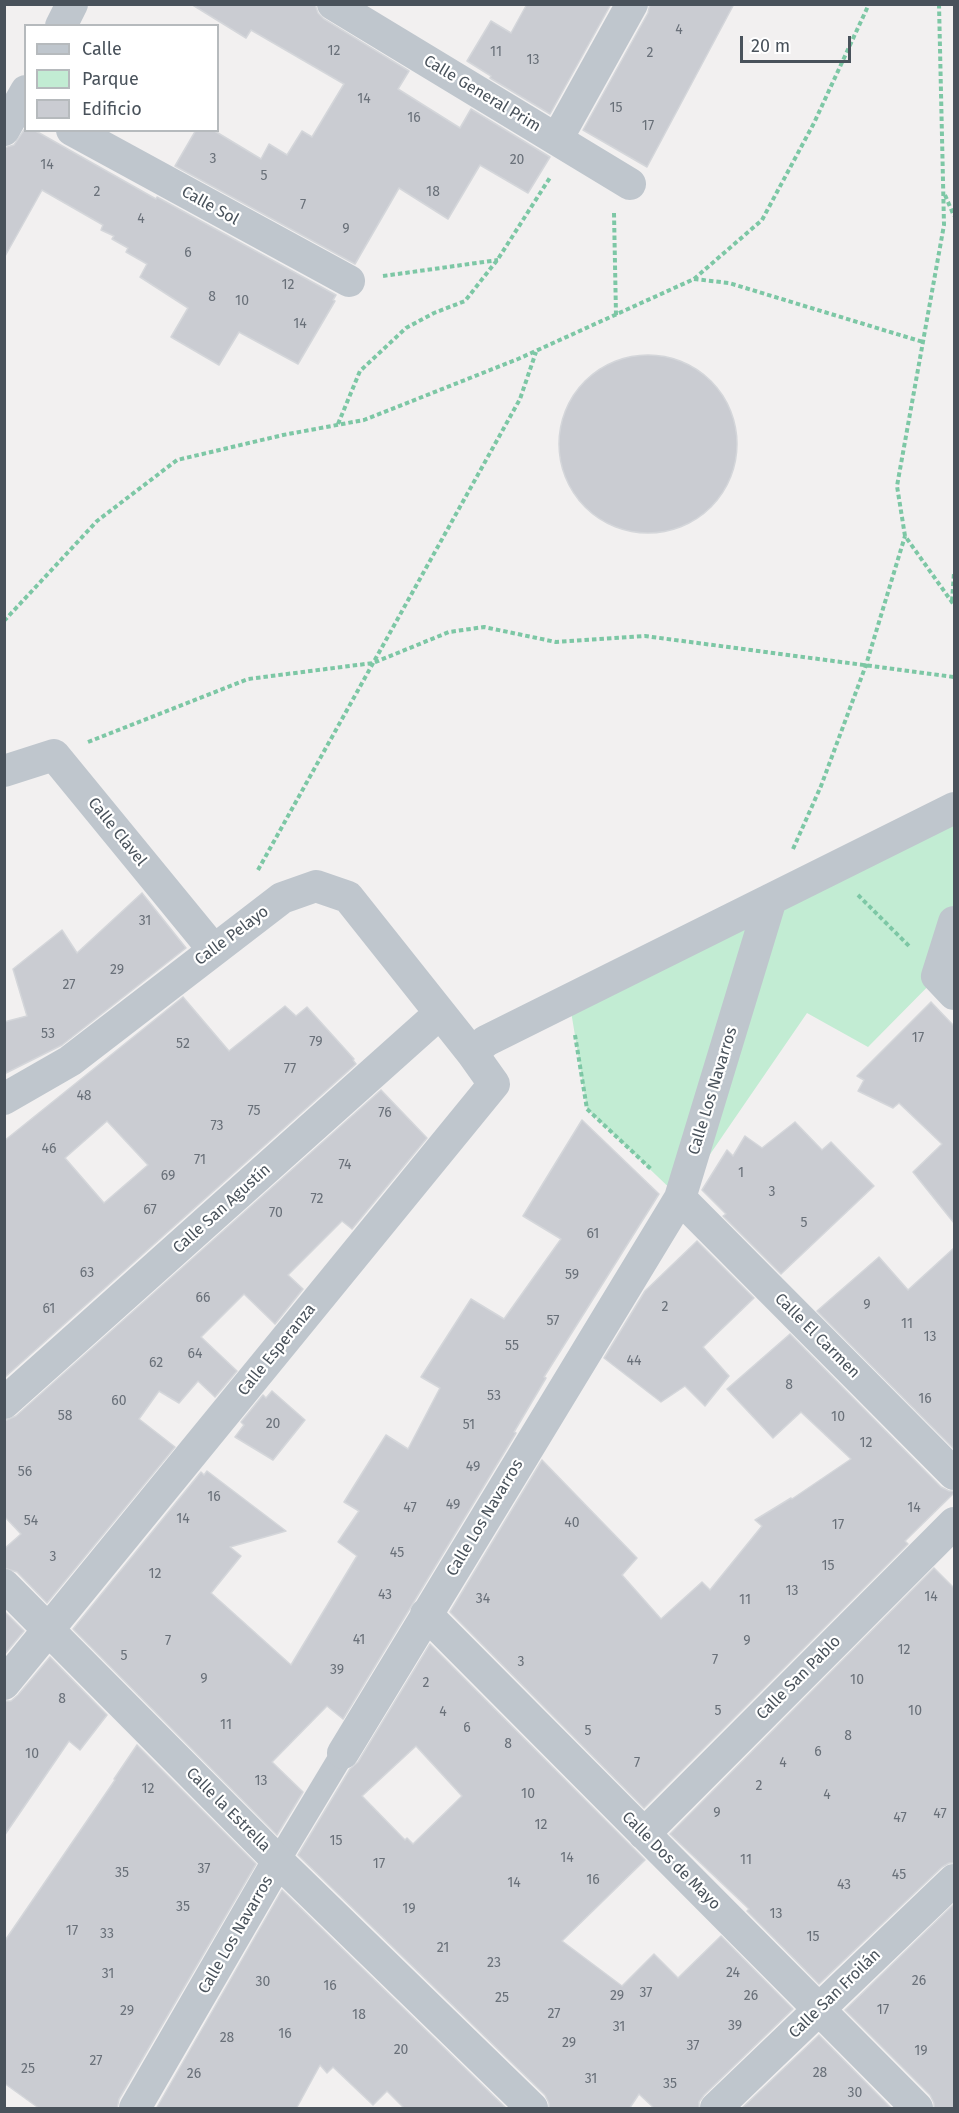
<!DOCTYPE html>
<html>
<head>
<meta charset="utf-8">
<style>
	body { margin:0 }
	#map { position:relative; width:959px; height:2113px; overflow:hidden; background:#f2f0f0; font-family:"Fira Sans",sans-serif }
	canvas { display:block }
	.frame { position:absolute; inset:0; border:6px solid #49525b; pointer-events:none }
	.legend { position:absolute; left:24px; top:24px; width:195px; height:108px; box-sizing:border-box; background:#fff; border:2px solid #b6babd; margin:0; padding:8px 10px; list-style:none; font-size:18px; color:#49525b }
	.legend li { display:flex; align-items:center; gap:12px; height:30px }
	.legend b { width:30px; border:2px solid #b6babd }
	.scale { position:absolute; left:740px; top:36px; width:111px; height:27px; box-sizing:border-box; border:3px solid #49525b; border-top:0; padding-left:8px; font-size:18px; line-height:21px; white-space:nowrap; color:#49525b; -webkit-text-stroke:4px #fff; paint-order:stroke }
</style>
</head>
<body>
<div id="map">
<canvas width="959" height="2113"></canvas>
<div class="frame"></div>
<ul class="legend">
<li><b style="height:8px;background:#bfc6cd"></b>Calle</li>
<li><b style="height:16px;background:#c2ecd3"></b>Parque</li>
<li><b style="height:16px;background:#caccd2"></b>Edificio</li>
</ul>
<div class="scale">20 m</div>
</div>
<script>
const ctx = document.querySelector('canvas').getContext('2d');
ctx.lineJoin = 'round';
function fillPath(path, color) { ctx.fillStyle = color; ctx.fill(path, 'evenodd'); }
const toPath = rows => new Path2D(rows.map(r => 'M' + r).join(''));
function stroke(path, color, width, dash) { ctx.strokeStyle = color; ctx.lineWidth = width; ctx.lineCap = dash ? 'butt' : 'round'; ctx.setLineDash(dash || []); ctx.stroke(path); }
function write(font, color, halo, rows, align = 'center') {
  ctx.font = font + ' "Fira Sans",sans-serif'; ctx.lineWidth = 4.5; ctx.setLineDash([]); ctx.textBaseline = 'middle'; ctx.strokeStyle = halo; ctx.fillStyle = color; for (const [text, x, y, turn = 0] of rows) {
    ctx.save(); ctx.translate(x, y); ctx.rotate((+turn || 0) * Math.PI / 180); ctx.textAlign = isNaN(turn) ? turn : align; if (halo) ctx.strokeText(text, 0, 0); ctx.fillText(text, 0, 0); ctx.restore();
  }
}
fillPath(toPath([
	[954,808,954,960,868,1047,807,1013,680,1198,587,1109,569,999]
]), '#c2ecd3');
const building = toPath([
	[191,4,315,4,318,13,324,19,409,71,398,89,460,128,471,109,550,157,528,193,480,165,448,219,399,188,355,264,175,166,196,130,213,130,261,159,269,144,287,155,302,131,312,137,344,84,251,30,246,38,191,4],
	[527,4,611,4,550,114,490,78,491,76,467,61,491,21,511,33,527,4],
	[650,4,734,4,647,167,583,130,648,13,650,4],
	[24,130,34,130,156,199,157,197,336,295,333,300,335,301,298,364,239,332,219,365,171,337,188,308,140,277,147,264,126,252,128,248,112,239,114,236,101,230,103,225,42,190,4,258,4,148,14,145,24,130],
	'559 444a89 89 0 1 1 178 0a89 89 0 1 1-178 0Z',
	[142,893,186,948,62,1045,4,1074,4,1022,27,1016,13,969,62,930,77,953,142,893],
	[183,997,229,1051,285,1006,296,1016,307,1007,354,1059,353,1060,356,1064,4,1378,4,1141,183,997],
	[107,1121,148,1165,104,1203,65,1158,107,1121],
	[931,1002,954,1026,954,1223,913,1172,942,1144,899,1103,893,1108,858,1091,864,1080,857,1076,931,1002],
	[381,1090,427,1138,352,1229,342,1221,288,1275,303,1289,275,1324,244,1294,201,1337,237,1371,215,1397,198,1381,179,1403,159,1391,139,1419,175,1447,47,1603,17,1572,4,1568,4,1549,21,1534,4,1516,4,1421,16,1416,381,1090],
	[582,1120,659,1194,544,1377,546,1378,514,1432,516,1433,343,1719,327,1706,272,1762,303,1792,277,1835,73,1629,201,1472,204,1475,207,1471,286,1531,230,1547,241,1556,211,1593,291,1665,357,1556,338,1542,359,1511,344,1502,386,1435,408,1449,440,1388,421,1377,471,1299,504,1319,561,1239,523,1216,582,1120],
	[795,1122,822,1150,831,1142,874,1186,781,1274,723,1216,726,1214,702,1190,727,1150,733,1156,745,1136,762,1148,795,1122],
	[697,1241,754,1298,703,1347,729,1376,705,1406,685,1386,661,1402,604,1358,645,1291,697,1241],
	[954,1248,954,1449,817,1311,879,1257,908,1290,954,1248],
	[790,1334,941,1487,949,1491,954,1491,954,1493,905,1541,908,1544,644,1808,450,1612,542,1460,637,1558,622,1575,661,1619,702,1582,710,1590,762,1526,755,1520,791,1498,792,1499,851,1459,801,1412,773,1438,727,1389,790,1334],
	[272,1391,305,1420,273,1460,235,1437,244,1425,241,1422,263,1395,266,1398,272,1391],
	[934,1568,954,1588,954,1863,949,1863,942,1867,819,1984,747,1911,749,1909,670,1834,934,1568],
	[4,1611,24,1631,4,1655,4,1611],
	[430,1644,645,1860,562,1941,622,1986,654,1954,678,1978,721,1936,793,2009,704,2095,699,2102,699,2109,655,2109,639,2094,629,2109,549,2109,549,2103,545,2095,298,1855,350,1769,358,1762,430,1644],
	[416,1746,462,1796,413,1844,407,1838,405,1840,362,1796,416,1746],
	[50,1657,107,1715,80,1750,69,1741,4,1836,4,1701,11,1701,18,1695,50,1657],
	[137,1745,256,1864,119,2099,117,2109,40,2109,4,2083,4,1942,115,1780,114,1779,137,1745],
	[282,1890,507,2109,405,2109,387,2091,373,2105,333,2067,327,2073,320,2065,296,2109,156,2109,282,1890],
	[954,1904,954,2109,934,2109,934,2103,930,2095,845,2010,954,1904],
	[819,2035,892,2109,741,2109,819,2035]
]);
fillPath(building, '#caccd2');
stroke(building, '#d4d6da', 1.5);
stroke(toPath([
	[939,4,944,225,897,486,905,536,954,605],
	[945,195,954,216],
	[614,213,616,315],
	[383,276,498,260],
	[694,279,729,283,923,342],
	[338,424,360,371,406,328,434,313,465,301,498,259,551,176],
	[952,601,954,573],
	[4,621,97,521,177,460,283,435,364,420,518,359,694,279,762,220,814,123,869,4],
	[88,742,248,679,373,663,449,632,484,627,556,642,645,636,954,677],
	[793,849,821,786,866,665,905,536],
	[258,870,520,399,536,352],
	[858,895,910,947],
	[575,1035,587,1109,652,1170]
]), '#7dc7a5', 4, [4.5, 3]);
stroke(toPath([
	[278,1861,343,1753]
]), '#bfc6cd', 24);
stroke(toPath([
	[333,4,630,184],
	[61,26,72,4],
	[4,130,26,91],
	[72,130,349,281],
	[557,139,632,4],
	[4,771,54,755,213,949],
	[954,922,937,976,954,994],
	[472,1053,486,1041,954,808],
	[4,1099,70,1061,282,898,316,886,348,897,472,1053,494,1084,4,1684],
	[680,1198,954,1474],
	[4,1403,439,1014],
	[4,1585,278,1861,532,2108],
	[426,1614,917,2108],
	[343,1753,680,1198,771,899],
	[644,1834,954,1523],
	[135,2108,278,1861],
	[716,2108,954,1880]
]), '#bfc6cd', 32);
write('14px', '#697079', null, [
	["4",679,30],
	["12",334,51],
	["11",496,52],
	["2",650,53],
	["13",533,60],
	["14",364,99],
	["15",616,108],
	["16",414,118],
	["17",648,126],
	["3",213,159],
	["20",517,160],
	["14",47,165],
	["5",264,176],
	["2",97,192],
	["18",433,192],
	["7",303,205],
	["4",141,219],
	["9",346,229],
	["6",188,253],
	["12",288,285],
	["8",212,297],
	["10",242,301],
	["14",300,324],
	["31",145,921],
	["29",117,970],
	["27",69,985],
	["53",48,1034],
	["17",918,1038],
	["79",316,1042],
	["52",183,1044],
	["77",290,1069],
	["48",84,1096],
	["75",254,1111],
	["76",385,1113],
	["73",217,1126],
	["46",49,1149],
	["71",200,1160],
	["74",345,1165],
	["1",741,1173],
	["69",168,1176],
	["3",772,1192],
	["72",317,1199],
	["67",150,1210],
	["70",276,1213],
	["5",804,1223],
	["61",593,1234],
	["63",87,1273],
	["59",572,1275],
	["66",203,1298],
	["9",867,1305],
	["2",665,1307],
	["61",49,1309],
	["57",553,1321],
	["11",907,1324],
	["13",930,1337],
	["55",512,1346],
	["64",195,1354],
	["44",634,1361],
	["62",156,1363],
	["8",789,1385],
	["53",494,1396],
	["16",925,1399],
	["60",119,1401],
	["58",65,1416],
	["10",838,1417],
	["20",273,1424],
	["51",469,1425],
	["12",866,1443],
	["49",473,1467],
	["56",25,1472],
	["16",214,1497],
	["49",453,1505],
	["47",410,1508],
	["14",914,1508],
	["14",183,1519],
	["54",31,1521],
	["40",572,1523],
	["17",838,1525],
	["45",397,1553],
	["3",53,1557],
	["15",828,1566],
	["12",155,1574],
	["13",792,1591],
	["43",385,1595],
	["14",931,1597],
	["34",483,1599],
	["11",745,1600],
	["41",359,1640],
	["7",168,1641],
	["9",747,1641],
	["12",904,1650],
	["5",124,1656],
	["7",715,1660],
	["3",521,1662],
	["39",337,1670],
	["9",204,1679],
	["10",857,1680],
	["2",426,1683],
	["8",62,1699],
	["5",718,1711],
	["10",915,1711],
	["4",443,1712],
	["11",226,1725],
	["6",467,1728],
	["5",588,1731],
	["8",848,1736],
	["8",508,1744],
	["6",818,1752],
	["10",32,1754],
	["7",637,1763],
	["4",783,1763],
	["13",261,1781],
	["2",759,1786],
	["12",148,1789],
	["10",528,1794],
	["4",827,1795],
	["9",717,1813],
	["47",940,1814],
	["47",900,1818],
	["12",541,1825],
	["15",336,1841],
	["14",567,1858],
	["11",746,1860],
	["17",379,1864],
	["37",204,1869],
	["35",122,1873],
	["45",899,1875],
	["16",593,1880],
	["14",514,1883],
	["43",844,1885],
	["35",183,1907],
	["19",409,1909],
	["13",776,1914],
	["17",72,1931],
	["33",107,1934],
	["15",813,1937],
	["21",443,1948],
	["23",494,1963],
	["24",733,1973],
	["31",108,1974],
	["26",919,1981],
	["30",263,1982],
	["16",330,1986],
	["37",646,1993],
	["29",617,1996],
	["26",751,1996],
	["25",502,1998],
	["17",883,2010],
	["29",127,2011],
	["27",554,2014],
	["18",359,2015],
	["39",735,2026],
	["31",619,2027],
	["16",285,2034],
	["28",227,2038],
	["29",569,2043],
	["37",693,2046],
	["20",401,2050],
	["19",921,2051],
	["27",96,2061],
	["25",28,2069],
	["28",820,2073],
	["26",194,2074],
	["31",591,2079],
	["35",670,2084],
	["30",855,2093]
]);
write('16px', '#49525b', '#fff', [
	["Calle General Prim",482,94,31],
	["Calle Sol",210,206,29],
	["Calle Clavel",117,832,51],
	["Calle Pelayo",232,936,-37],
	["Calle Los Navarros",713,1091,-73],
	["Calle San Agustín",222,1209,-42],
	["Calle El Carmen",817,1336,45],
	["Calle Esperanza",277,1350,-51],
	["Calle Los Navarros",485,1518,-59],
	["Calle San Pablo",799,1678,-45],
	["Calle la Estrella",228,1810,45],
	["Calle Dos de Mayo",671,1861,45],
	["Calle Los Navarros",236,1935,-60],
	["Calle San Froilán",835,1994,-44]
]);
</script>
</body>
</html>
